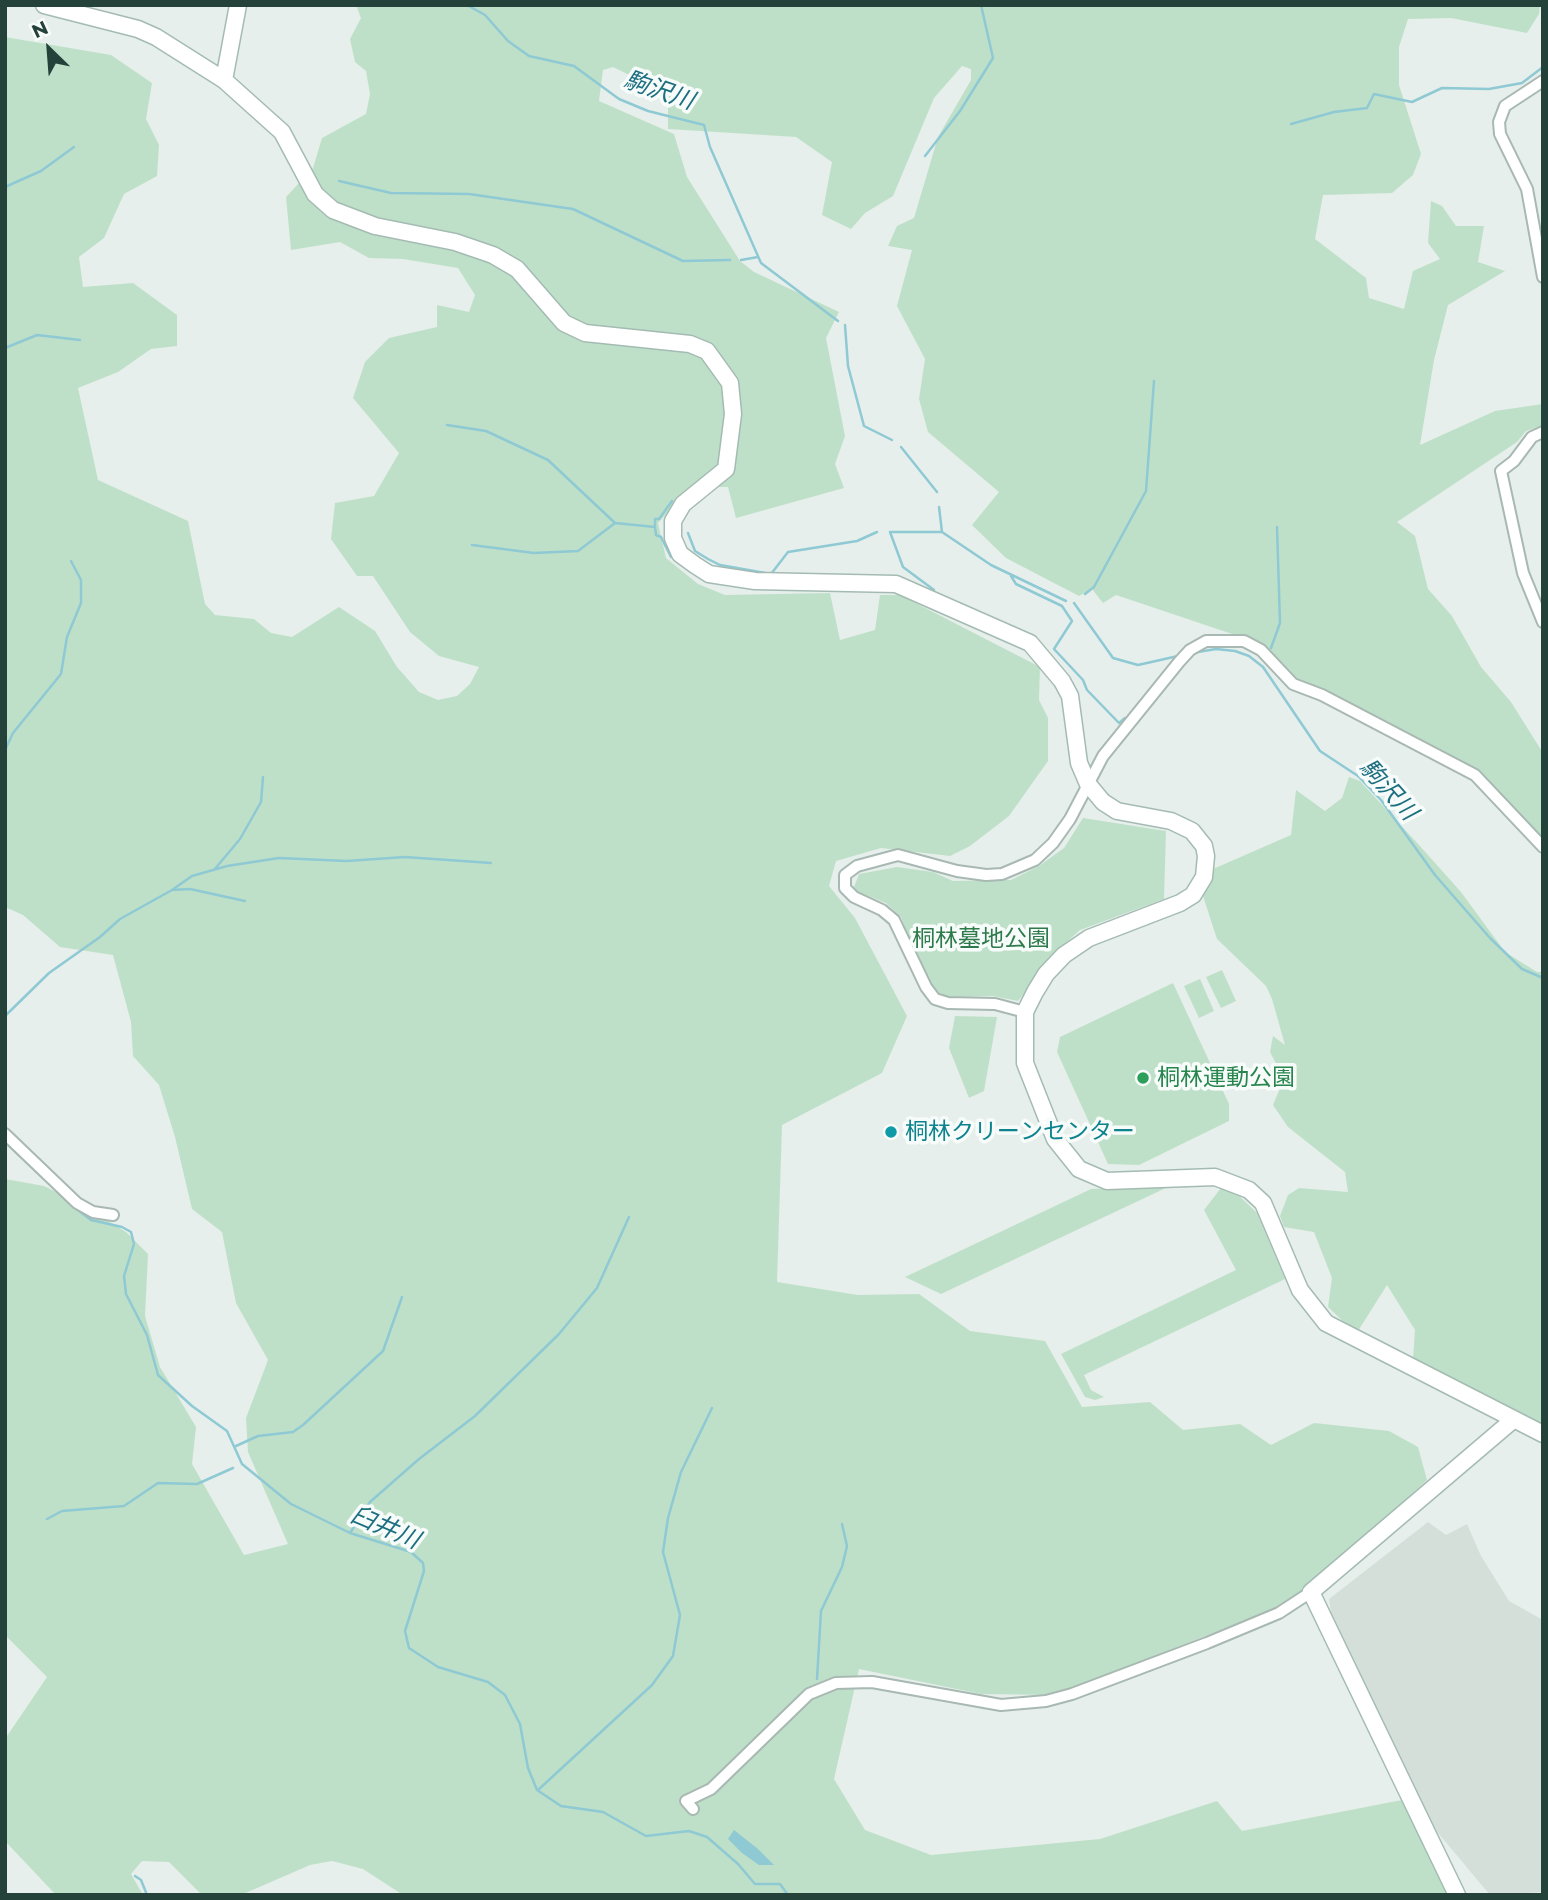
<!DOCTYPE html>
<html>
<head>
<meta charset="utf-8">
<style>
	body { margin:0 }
	#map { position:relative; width:1548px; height:1900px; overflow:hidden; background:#e6efeb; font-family:Montserrat,sans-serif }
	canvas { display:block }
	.frame { position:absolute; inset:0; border:7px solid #24423a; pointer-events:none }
	.north { position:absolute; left:14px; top:14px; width:70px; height:70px; -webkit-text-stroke:5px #f7fbf9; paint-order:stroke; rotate:335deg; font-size:19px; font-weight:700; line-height:28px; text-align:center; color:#24423a }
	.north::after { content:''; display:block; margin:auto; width:24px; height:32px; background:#24423a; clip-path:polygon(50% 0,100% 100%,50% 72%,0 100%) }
</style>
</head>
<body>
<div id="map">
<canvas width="1548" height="1900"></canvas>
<div class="frame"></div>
<div class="north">N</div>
</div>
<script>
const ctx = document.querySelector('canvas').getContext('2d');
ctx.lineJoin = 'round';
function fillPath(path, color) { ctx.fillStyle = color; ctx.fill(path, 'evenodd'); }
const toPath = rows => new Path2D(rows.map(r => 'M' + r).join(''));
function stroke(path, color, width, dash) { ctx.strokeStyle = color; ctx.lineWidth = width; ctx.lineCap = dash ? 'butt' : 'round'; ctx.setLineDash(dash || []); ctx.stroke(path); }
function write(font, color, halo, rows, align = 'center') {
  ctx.font = font + ' Montserrat,"Noto Sans JP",sans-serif'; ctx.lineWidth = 7; ctx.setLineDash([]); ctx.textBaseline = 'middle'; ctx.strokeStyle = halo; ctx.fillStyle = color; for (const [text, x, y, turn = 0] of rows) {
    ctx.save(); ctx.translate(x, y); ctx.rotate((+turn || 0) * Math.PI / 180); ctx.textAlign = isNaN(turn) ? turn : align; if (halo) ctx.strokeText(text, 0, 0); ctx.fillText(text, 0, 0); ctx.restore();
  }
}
fillPath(toPath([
	[1428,1522,1446,1535,1467,1524,1481,1556,1509,1601,1543,1620,1543,1892,1490,1895,1423,1815,1335,1641,1329,1599]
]), '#d4dfda');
fillPath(toPath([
	[356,5,1540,5,1539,14,1527,33,1451,18,1408,19,1399,47,1399,85,1421,154,1413,175,1392,193,1323,195,1315,239,1366,278,1369,298,1404,309,1413,271,1440,259,1428,243,1431,201,1442,206,1456,226,1484,226,1478,262,1505,271,1448,305,1434,360,1420,445,1495,411,1543,404,1543,425,1526,431,1517,442,1397,522,1415,536,1428,589,1452,616,1481,667,1511,702,1543,753,1543,841,1479,770,1297,680,1262,644,1116,595,1103,603,1092,589,1079,596,1006,558,972,525,999,492,928,432,919,399,925,359,897,306,912,250,888,246,897,226,914,218,938,137,971,80,971,69,962,66,934,98,893,196,865,213,851,229,822,215,832,162,796,137,668,129,668,94,613,67,603,70,599,101,674,134,687,177,740,261,754,272,839,312,826,338,845,436,835,464,844,488,736,518,728,487,691,487,658,523,666,558,698,584,725,595,830,593,840,640,875,630,880,595,900,595,1040,667,1039,700,1048,718,1048,761,1009,816,970,846,950,856,881,848,836,861,829,886,855,918,907,1016,882,1073,782,1125,777,1282,858,1295,919,1294,970,1331,1045,1341,1082,1407,1150,1402,1183,1430,1240,1424,1271,1445,1314,1423,1389,1431,1418,1447,1427,1480,1311,1588,1269,1611,1054,1695,981,1694,859,1669,834,1779,865,1830,931,1855,1100,1839,1217,1801,1242,1831,1402,1800,1452,1895,403,1895,363,1869,332,1861,310,1865,241,1895,202,1895,169,1862,142,1861,131,1874,143,1895,56,1895,5,1841,5,1739,47,1677,5,1635,5,1179,44,1186,89,1209,126,1232,148,1254,145,1316,160,1367,196,1427,192,1464,244,1555,288,1544,248,1452,246,1418,268,1360,236,1303,222,1232,192,1209,175,1137,159,1085,133,1056,131,1022,113,955,60,947,23,915,5,907,5,37,111,55,152,83,146,119,159,145,157,176,124,194,104,238,79,257,83,287,133,283,177,315,177,346,151,349,118,372,78,388,98,480,188,521,205,604,215,615,254,619,271,633,292,637,339,607,375,631,397,667,419,692,438,700,457,696,470,684,479,667,439,656,410,632,373,576,357,576,331,539,335,503,374,496,399,453,353,398,365,362,389,338,437,327,437,305,469,312,475,295,458,268,403,259,369,258,340,242,291,250,286,197,313,168,322,138,366,114,370,94,366,71,355,62,350,39,361,18],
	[1349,777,1360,781,1419,845,1461,892,1505,952,1537,972,1543,972,1543,1425,1413,1359,1415,1330,1387,1285,1358,1331,1347,1325,1328,1307,1332,1278,1314,1232,1284,1227,1280,1216,1288,1195,1299,1188,1348,1192,1345,1172,1288,1127,1273,1105,1284,1079,1270,1052,1273,1036,1285,1045,1272,999,1266,986,1217,939,1203,896,1213,869,1291,835,1296,790,1325,811,1342,798],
	[1083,818,1166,831,1164,899,1080,930,1059,949,1018,1001,993,996,944,997,933,989,915,955,901,917,886,903,858,892,854,887,859,874,897,867,933,872,953,881,1011,880,1039,866,1064,848],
	[1222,970,1236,1001,1221,1008,1206,977],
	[1200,979,1214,1011,1199,1018,1184,986],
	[1173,983,1229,1104,1229,1121,1139,1165,1108,1164,1057,1052,1060,1037],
	[955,1016,997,1017,984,1091,969,1098,949,1048],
	[1170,1186,941,1294,905,1277,1091,1189],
	[1230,1187,1257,1213,1285,1279,1084,1375,1091,1390,1104,1397,1095,1400,1085,1397,1061,1354,1236,1270,1204,1210,1221,1188]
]), '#bfe0c8');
fillPath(toPath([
	[734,1830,758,1849,774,1865,759,1865,742,1853,728,1839]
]), '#8ec9d4');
stroke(toPath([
	[467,5,485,15,508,41,529,56,574,66,619,99,648,111,704,125,710,147,761,263,838,321],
	[1291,124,1334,112,1367,108,1374,94,1412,102,1442,88,1489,89,1522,83,1543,67],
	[925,156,960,111,993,58,981,5],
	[339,181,391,193,469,194,573,209,683,261,730,260],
	[5,187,41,171,74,147],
	[741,260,758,257],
	[845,325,848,366,864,426,892,440],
	[5,348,37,335,80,340],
	[447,425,486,431,548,460,615,523,655,527],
	[901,447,937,492],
	[939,507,942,532,991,565,1066,601],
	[688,533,695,551,708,559,720,565,771,574,788,552,857,541,877,532],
	[472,545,534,553,578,551,615,523],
	[671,557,661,537,656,535,655,527,655,519,659,519,672,501],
	[1011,576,1016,584,1062,606,1072,621,1054,649,1083,680,1087,690,1119,723,1125,718],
	[934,590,903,567,890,532,942,532],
	[1085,594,1094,587,1146,491,1154,381],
	[1074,603,1113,658,1138,665,1178,656],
	[1271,648,1280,623,1277,527],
	[1198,652,1216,649,1235,651,1249,656,1263,667,1320,751,1358,776,1381,800,1435,875,1490,938,1522,969,1543,978],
	[5,750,13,733,61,674,67,637,81,603,81,580,71,561],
	[214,870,240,839,261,802,263,777],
	[172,890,192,876,227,866,279,858,347,861,405,857,491,863],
	[5,1016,49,973,100,937,120,919,172,890,190,889,245,901],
	[5,1142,54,1188],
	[74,1207,91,1220,122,1227,131,1232,134,1244,124,1276,126,1294,147,1335,158,1375,192,1406,227,1431,242,1464,291,1504,350,1533,411,1552,423,1563,424,1571,405,1631,409,1648,438,1667,488,1682,505,1695,520,1724,528,1768,537,1790,561,1806,603,1812,646,1836,689,1831,707,1837,738,1864,755,1884,780,1884,788,1895],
	[236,1446,258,1436,293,1432,303,1425,383,1351,402,1297],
	[47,1519,62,1511,124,1506,158,1483,197,1484,233,1468],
	[350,1533,370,1502,419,1459,475,1416,559,1334,597,1288,629,1217],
	[817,1679,821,1611,842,1567,847,1546,842,1524],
	[538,1790,652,1685,673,1656,680,1615,663,1552,668,1518,681,1472,712,1408],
	[135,1876,141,1880,147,1895]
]), '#8ec9d4', 2.5);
const street = toPath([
	[1543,81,1505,106,1499,122,1500,134,1527,189,1543,277],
	[1543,432,1532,437,1514,461,1501,471,1523,573,1543,622],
	[1025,1012,995,1004,948,1003,935,999,926,987,894,920,882,910,854,897,845,888,845,875,857,866,898,855,957,871,986,875,1002,874,1035,860,1053,843,1070,819,1103,756,1179,662,1190,650,1206,641,1244,641,1261,650,1293,684,1322,695,1475,775,1543,847],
	[5,1134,77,1203,93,1212,113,1215],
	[693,1809,686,1801,711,1789,809,1694,836,1683,872,1682,1001,1705,1046,1701,1072,1694,1207,1643,1279,1613,1311,1592]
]);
const secondary = toPath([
	[44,5,138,29,156,37,224,80,282,132,315,194,333,210,375,226,455,242,493,255,517,269,564,323,585,333,690,344,707,351,730,383,733,414,726,469,683,504,673,521,673,538,680,554,695,565,709,574,755,581,896,584,1030,643,1062,681,1070,696,1079,763,1088,784,1103,802,1117,811,1171,821,1192,831,1204,846,1206,856,1204,877,1193,895,1180,903,1089,938,1064,955,1046,974,1035,992,1025,1012,1025,1063,1055,1139,1079,1169,1107,1181,1215,1177,1249,1190,1263,1203,1300,1290,1326,1323,1543,1434],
	[224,80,238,5],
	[1457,1895,1311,1592,1513,1420]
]);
stroke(street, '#a8b8b2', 14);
stroke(secondary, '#a4bbb3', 19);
stroke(street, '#fff', 10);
stroke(secondary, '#fff', 16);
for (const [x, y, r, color] of [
	[1143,1078,7,"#2e9e5b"],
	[891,1132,7,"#0f9aa8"]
]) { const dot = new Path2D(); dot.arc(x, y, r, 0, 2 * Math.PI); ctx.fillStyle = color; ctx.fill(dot); stroke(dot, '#f7fbf9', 2.5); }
write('23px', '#2d7a4b', '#f7fbf9', [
	["桐林墓地公園",981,939]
]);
write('23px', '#27864d', '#f7fbf9', [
	["桐林運動公園",1157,1078]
], 'left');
write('23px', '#0d838f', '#f7fbf9', [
	["桐林クリーンセンター",905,1132]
], 'left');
write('italic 24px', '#1c6f80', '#f7fbf9', [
	["駒沢川",659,91,19],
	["駒沢川",1388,790,48],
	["臼井川",385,1528,23]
]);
</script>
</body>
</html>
